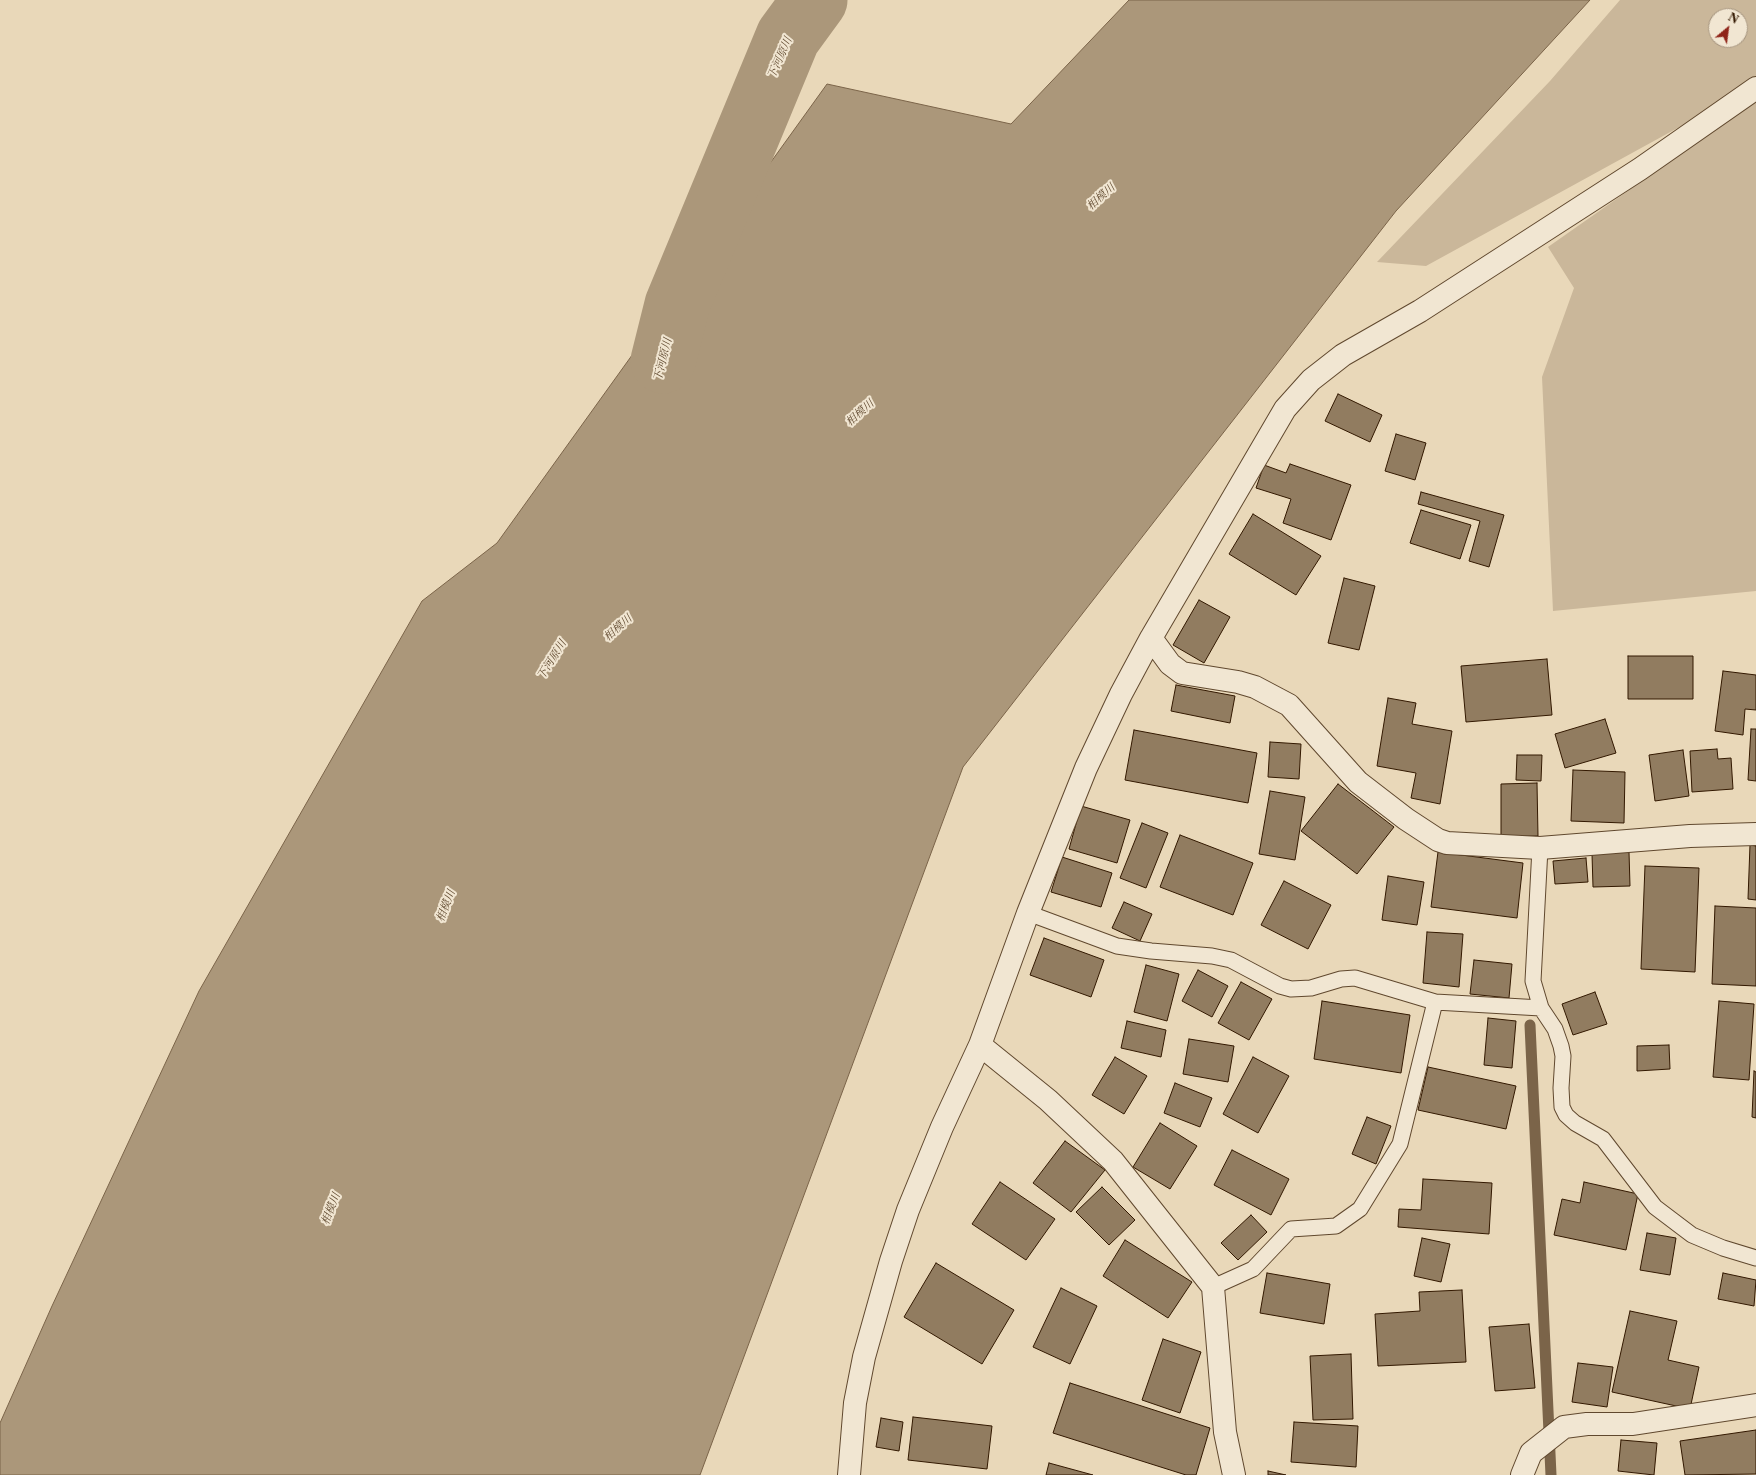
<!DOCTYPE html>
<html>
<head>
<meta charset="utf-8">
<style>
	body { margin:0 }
	#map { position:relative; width:1756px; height:1475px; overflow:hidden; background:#e9d8b9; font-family:"Libre Caslon Text",serif }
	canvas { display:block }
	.north { position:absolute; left:1708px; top:8px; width:40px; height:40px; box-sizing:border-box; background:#f1e6d2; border:1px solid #a5947e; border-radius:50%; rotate:29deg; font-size:11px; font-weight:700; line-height:16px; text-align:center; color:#321800 }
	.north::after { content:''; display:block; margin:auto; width:14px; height:18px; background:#8f2418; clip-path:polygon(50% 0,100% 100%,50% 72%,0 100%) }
</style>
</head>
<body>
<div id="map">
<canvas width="1756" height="1475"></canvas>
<div class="north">N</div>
</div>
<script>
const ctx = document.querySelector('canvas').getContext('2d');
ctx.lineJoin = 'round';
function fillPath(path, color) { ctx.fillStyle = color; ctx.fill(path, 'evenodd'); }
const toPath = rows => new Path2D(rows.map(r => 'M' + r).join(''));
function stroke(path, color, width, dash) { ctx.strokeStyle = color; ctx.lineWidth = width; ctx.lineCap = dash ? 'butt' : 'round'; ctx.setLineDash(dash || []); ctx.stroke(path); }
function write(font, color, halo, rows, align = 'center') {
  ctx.font = font + ' "Libre Caslon Text","Noto Serif JP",serif'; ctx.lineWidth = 4; ctx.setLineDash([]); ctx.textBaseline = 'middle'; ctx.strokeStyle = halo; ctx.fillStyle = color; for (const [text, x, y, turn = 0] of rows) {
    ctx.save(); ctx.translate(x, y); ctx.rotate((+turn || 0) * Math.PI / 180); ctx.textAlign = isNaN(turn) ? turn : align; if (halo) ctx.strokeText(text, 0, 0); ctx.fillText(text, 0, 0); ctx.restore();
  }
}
fillPath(toPath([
	[1620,0,1756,0,1756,85,1426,266,1377,262,1550,81],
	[1716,16,1740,16,1740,40,1716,40],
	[1756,101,1756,591,1553,611,1542,377,1574,288,1548,247]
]), '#cab79a');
const water = toPath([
	[1129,0,1590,0,1396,211,963,767,700,1475,0,1475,0,1423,52,1306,199,991,422,601,497,543,827,84,1011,124,1129,0]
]);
fillPath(water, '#ab977a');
stroke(water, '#7b6449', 1);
stroke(toPath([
	[1530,1025,1551,1475]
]), '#7b6449', 11);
stroke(toPath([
	[663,361,677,305,788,37,815,0]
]), '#ab977a', 65);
const building = toPath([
	[1338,394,1382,415,1370,442,1325,421,1338,394],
	[1396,434,1426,443,1415,480,1385,471,1396,434],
	[1290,464,1351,485,1331,540,1283,523,1291,499,1256,488,1264,465,1286,473,1290,464],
	[1421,492,1504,515,1489,567,1469,561,1480,521,1418,504,1421,492],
	[1421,510,1471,525,1460,559,1410,543,1421,510],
	[1253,514,1321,556,1296,595,1229,554,1253,514],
	[1344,578,1375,586,1359,650,1328,643,1344,578],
	[1199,600,1230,617,1204,663,1173,645,1199,600],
	[1628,656,1693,656,1693,699,1628,699,1628,656],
	[1547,659,1552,715,1466,722,1461,666,1547,659],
	[1723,671,1756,675,1756,710,1745,709,1743,735,1715,731,1723,671],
	[1176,685,1235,696,1230,723,1171,711,1176,685],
	[1388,698,1416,703,1412,724,1452,731,1440,804,1411,798,1416,773,1377,766,1388,698],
	[1605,719,1616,753,1565,768,1555,734,1605,719],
	[1751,729,1756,729,1756,781,1748,780,1751,729],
	[1134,730,1257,753,1248,803,1125,780,1134,730],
	[1270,742,1301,744,1299,779,1268,777,1270,742],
	[1717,749,1718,759,1731,758,1733,789,1692,792,1690,751,1717,749],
	[1683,750,1689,796,1655,801,1649,755,1683,750],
	[1517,755,1542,755,1541,781,1516,780,1517,755],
	[1573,770,1625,772,1624,823,1571,821,1573,770],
	[1537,783,1538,836,1501,837,1501,784,1537,783],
	[1338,784,1394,827,1357,874,1301,831,1338,784],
	[1270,791,1305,797,1295,860,1259,854,1270,791],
	[1081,806,1130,820,1117,863,1069,849,1081,806],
	[1142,823,1168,833,1146,888,1120,878,1142,823],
	[1180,835,1253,863,1233,915,1160,887,1180,835],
	[1750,845,1756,846,1756,900,1748,899,1750,845],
	[1438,852,1523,863,1517,918,1431,907,1438,852],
	[1629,852,1630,886,1593,887,1592,854,1629,852],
	[1062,857,1112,873,1101,907,1051,892,1062,857],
	[1586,858,1588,882,1555,884,1553,861,1586,858],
	[1645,866,1699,868,1695,972,1641,969,1645,866],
	[1388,876,1424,882,1417,925,1382,920,1388,876],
	[1284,881,1331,905,1308,949,1261,925,1284,881],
	[1124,902,1152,914,1140,941,1112,928,1124,902],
	[1715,906,1756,908,1756,986,1712,984,1715,906],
	[1427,932,1463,934,1459,987,1423,983,1427,932],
	[1044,938,1104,960,1091,997,1030,975,1044,938],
	[1474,960,1512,964,1509,998,1470,994,1474,960],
	[1146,965,1179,974,1167,1021,1134,1012,1146,965],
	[1198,970,1228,986,1212,1017,1182,1001,1198,970],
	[1241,982,1272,999,1249,1040,1218,1023,1241,982],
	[1595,992,1607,1024,1573,1035,1562,1004,1595,992],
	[1322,1001,1410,1015,1401,1073,1314,1059,1322,1001],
	[1719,1001,1754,1004,1749,1080,1713,1077,1719,1001],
	[1488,1018,1516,1021,1512,1068,1484,1065,1488,1018],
	[1127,1021,1166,1030,1161,1057,1121,1048,1127,1021],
	[1189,1039,1234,1046,1228,1082,1183,1074,1189,1039],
	[1669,1045,1670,1069,1637,1071,1637,1046,1669,1045],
	[1115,1057,1147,1076,1124,1114,1092,1095,1115,1057],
	[1253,1057,1289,1076,1258,1133,1223,1114,1253,1057],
	[1428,1067,1516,1086,1506,1129,1418,1110,1428,1067],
	[1754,1071,1756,1072,1756,1118,1752,1117,1754,1071],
	[1175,1083,1212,1098,1200,1127,1164,1113,1175,1083],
	[1367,1117,1391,1126,1376,1164,1352,1154,1367,1117],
	[1160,1123,1197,1146,1170,1189,1133,1167,1160,1123],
	[1065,1141,1105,1170,1071,1212,1033,1183,1065,1141],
	[1232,1150,1289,1179,1271,1215,1214,1185,1232,1150],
	[1423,1179,1492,1183,1489,1234,1398,1227,1399,1209,1421,1210,1423,1179],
	[1000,1182,1055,1219,1026,1260,972,1224,1000,1182],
	[1584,1182,1638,1194,1626,1250,1554,1235,1562,1199,1580,1203,1584,1182],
	[1102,1187,1135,1220,1109,1245,1076,1212,1102,1187],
	[1251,1215,1267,1232,1238,1260,1221,1243,1251,1215],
	[1647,1233,1676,1238,1670,1275,1640,1270,1647,1233],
	[1422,1238,1450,1244,1441,1282,1414,1276,1422,1238],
	[1125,1240,1192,1282,1168,1318,1103,1276,1125,1240],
	[936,1263,1014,1310,982,1364,904,1317,936,1263],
	[1267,1273,1330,1284,1324,1324,1260,1313,1267,1273],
	[1723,1273,1756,1280,1754,1306,1718,1299,1723,1273],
	[1061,1288,1097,1306,1070,1364,1033,1347,1061,1288],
	[1462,1290,1466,1362,1378,1366,1375,1314,1420,1311,1419,1292,1462,1290],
	[1630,1311,1677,1321,1668,1360,1699,1367,1690,1409,1612,1392,1630,1311],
	[1529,1324,1535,1388,1495,1391,1489,1327,1529,1324],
	[1163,1339,1201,1352,1180,1413,1142,1400,1163,1339],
	[1351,1354,1353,1419,1313,1420,1310,1356,1351,1354],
	[1578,1363,1613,1367,1607,1407,1572,1402,1578,1363],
	[1070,1383,1210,1428,1196,1475,1186,1475,1053,1433,1070,1383],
	[913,1417,992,1426,987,1469,908,1460,913,1417],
	[881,1418,903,1422,899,1451,876,1447,881,1418],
	[1294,1422,1358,1426,1356,1467,1291,1462,1294,1422],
	[1756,1430,1756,1474,1685,1475,1680,1441,1756,1430],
	[1621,1440,1657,1443,1654,1475,1618,1471,1621,1440],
	[1049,1463,1093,1475,1046,1475,1049,1463],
	[1268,1471,1286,1475,1268,1475,1268,1471]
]);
fillPath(building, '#917c60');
stroke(building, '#321800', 1);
const lane = toPath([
	[1540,848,1533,981,1541,1008,1555,1029,1561,1046,1563,1056,1561,1088,1562,1107,1566,1115,1575,1123,1603,1139,1655,1207,1692,1235,1723,1248,1756,1258],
	[1028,913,1117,946,1151,951,1212,956,1231,960,1280,986,1291,989,1311,988,1341,979,1355,978,1435,1002,1541,1008],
	[1213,1287,1253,1269,1291,1229,1336,1226,1360,1209,1400,1144,1435,1002]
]);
const street = toPath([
	[1151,638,1170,664,1182,673,1238,682,1255,687,1289,705,1358,782,1406,819,1438,840,1447,843,1540,848,1690,836,1756,834],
	[849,1475,855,1403,864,1357,891,1261,908,1210,942,1127,980,1045],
	[1234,1475,1225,1432,1213,1287,1113,1161,1048,1100,980,1045,1028,913,1086,768,1121,694,1151,638,1285,409,1311,380,1343,355,1420,311,1640,169,1756,88],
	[1522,1475,1531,1453,1564,1427,1587,1424,1633,1424,1756,1405]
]);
stroke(lane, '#60482e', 17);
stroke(street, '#60482e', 24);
stroke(lane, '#f1e6d2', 15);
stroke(street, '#f1e6d2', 22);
write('italic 11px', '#624b31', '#f1e6d2', [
	["下河原川",780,58,-66],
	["相模川",1101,197,-42],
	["下河原川",663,360,-76],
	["相模川",860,413,-42],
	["相模川",618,628,-42],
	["下河原川",552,660,-58],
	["相模川",446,906,-69],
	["相模川",331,1209,-69]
]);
</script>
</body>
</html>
